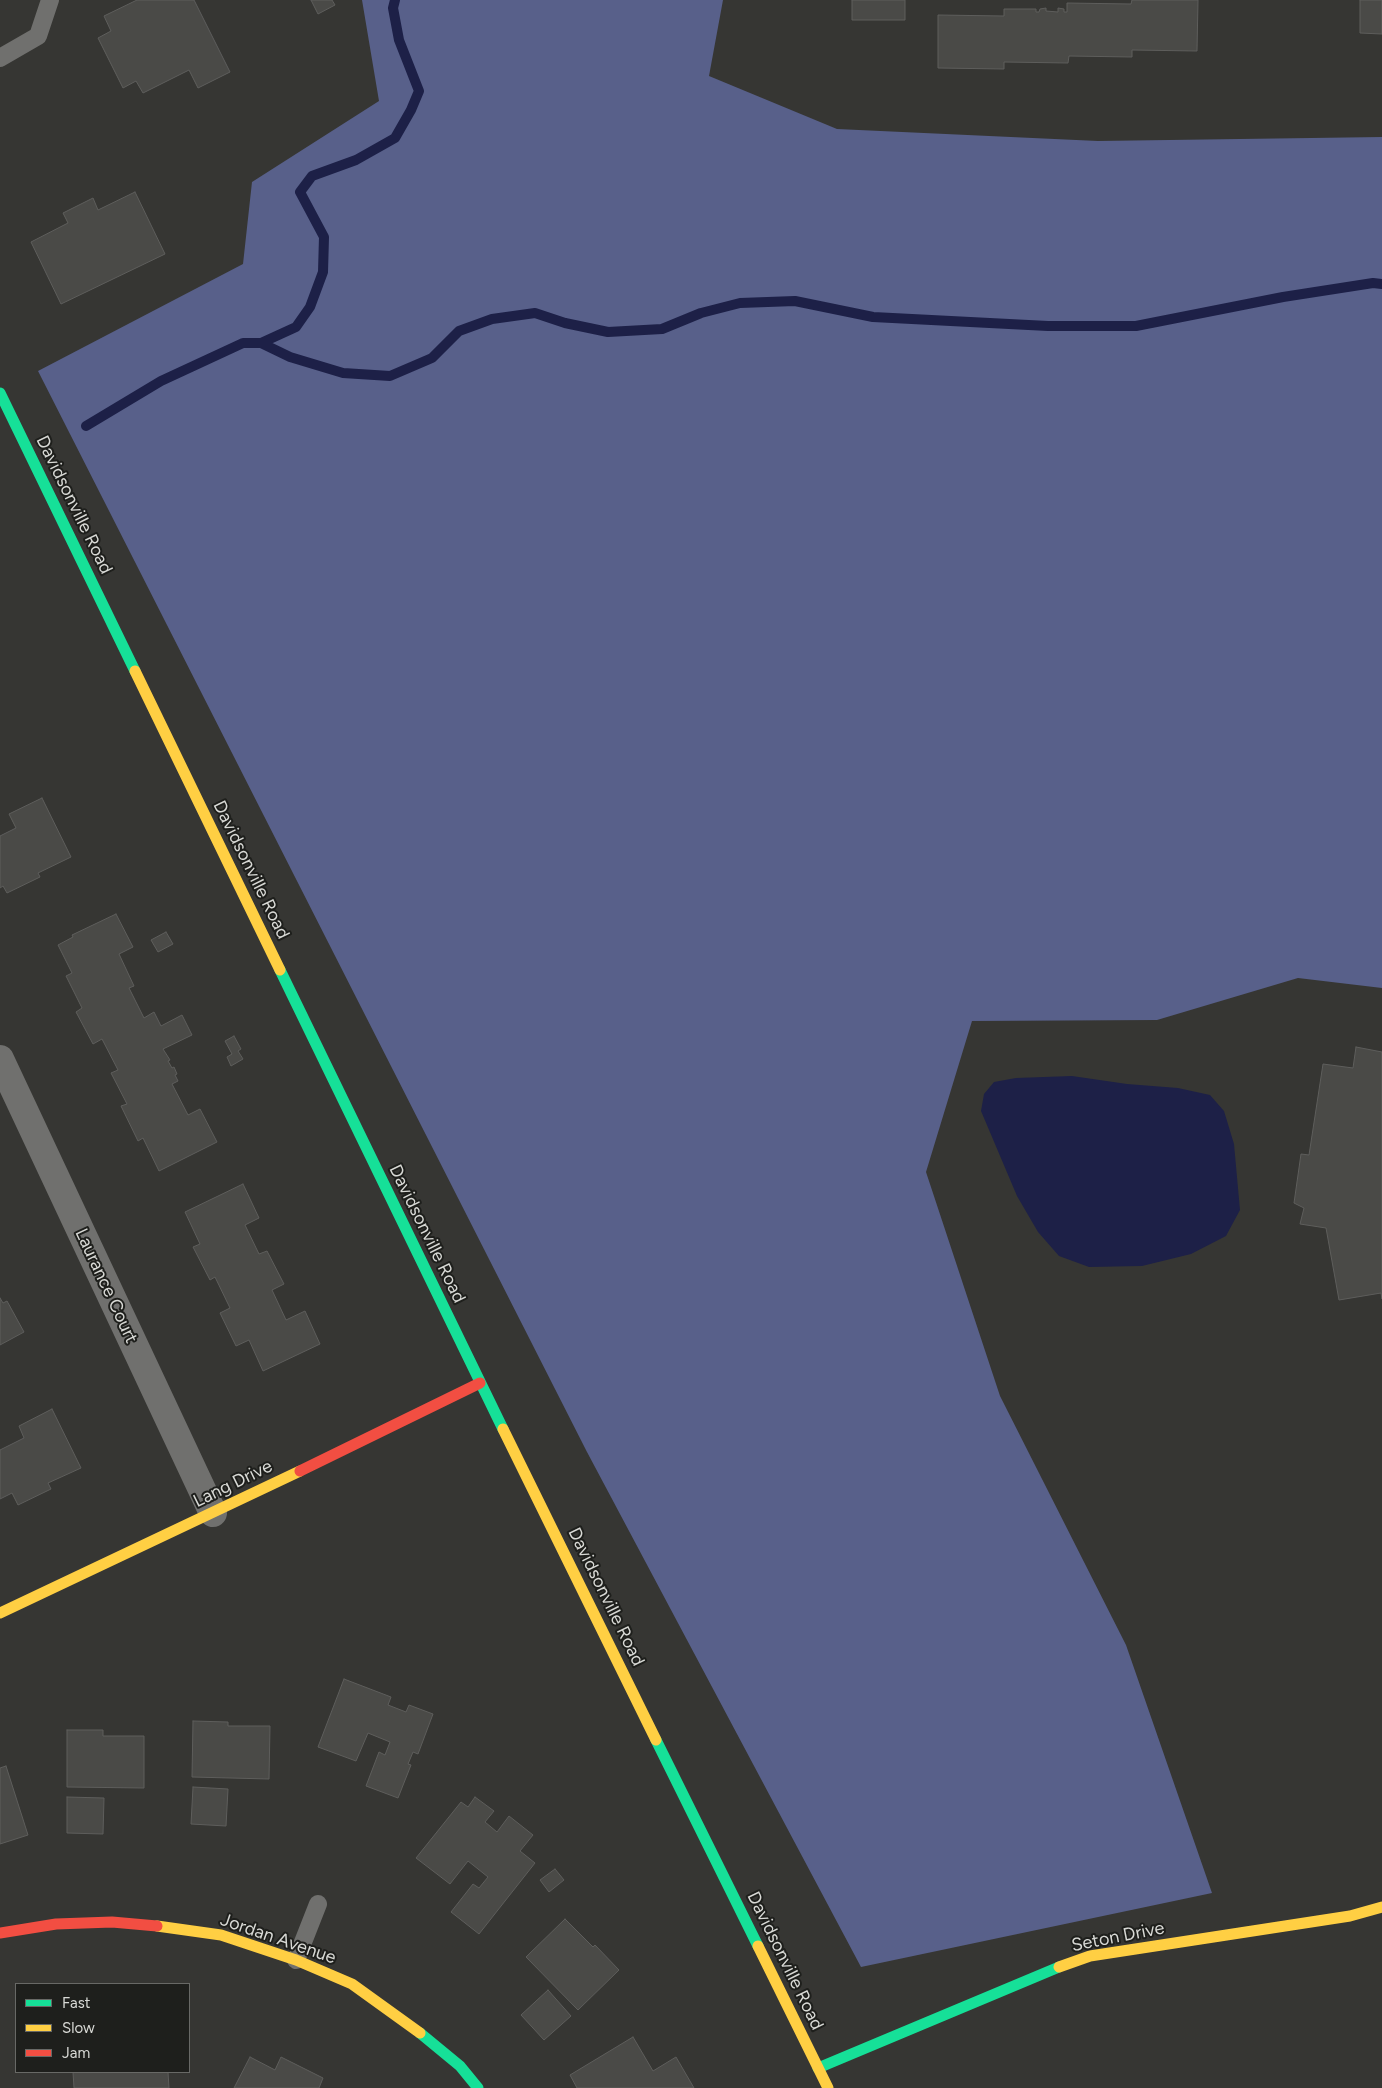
<!DOCTYPE html>
<html>
<head>
<meta charset="utf-8">
<style>
	body { margin:0 }
	#map { position:relative; width:1382px; height:2088px; overflow:hidden; background:#363633; font-family:Figtree,sans-serif }
	canvas { display:block }
	.legend { position:absolute; left:15px; top:1983px; width:175px; height:90px; box-sizing:border-box; background:#1e1f1c; border:1px solid #686966; margin:0; padding:6px 9px; list-style:none; font-size:15px; color:#d8d9d5 }
	.legend li { display:flex; align-items:center; gap:10px; height:25px }
	.legend b { width:25px; border:1px solid #686966 }
</style>
</head>
<body>
<div id="map">
<canvas width="1382" height="2088"></canvas>
<ul class="legend">
<li><b style="height:6px;background:#16e098"></b>Fast</li>
<li><b style="height:6px;background:#ffcf43"></b>Slow</li>
<li><b style="height:6px;background:#f24e42"></b>Jam</li>
</ul>
</div>
<script>
const ctx = document.querySelector('canvas').getContext('2d');
ctx.lineJoin = 'round';
function fillPath(path, color) { ctx.fillStyle = color; ctx.fill(path, 'evenodd'); }
const toPath = rows => new Path2D(rows.map(r => 'M' + r).join(''));
function stroke(path, color, width, dash) { ctx.strokeStyle = color; ctx.lineWidth = width; ctx.lineCap = dash ? 'butt' : 'round'; ctx.setLineDash(dash || []); ctx.stroke(path); }
function write(font, color, halo, rows, align = 'center') {
  ctx.font = font + ' Figtree,sans-serif'; ctx.lineWidth = 4; ctx.setLineDash([]); ctx.textBaseline = 'middle'; ctx.strokeStyle = halo; ctx.fillStyle = color; for (const [text, x, y, turn = 0] of rows) {
    ctx.save(); ctx.translate(x, y); ctx.rotate((+turn || 0) * Math.PI / 180); ctx.textAlign = isNaN(turn) ? turn : align; if (halo) ctx.strokeText(text, 0, 0); ctx.fillText(text, 0, 0); ctx.restore();
  }
}
fillPath(toPath([
	[362,0,723,0,709,76,837,129,1098,141,1382,137,1382,988,1298,978,1157,1020,972,1021,926,1172,1000,1396,1126,1645,1212,1893,861,1967,587,1452,38,371,243,264,252,182,379,101]
]), '#58608a');
fillPath(toPath([
	[1072,1076,1127,1084,1178,1088,1210,1095,1224,1111,1234,1144,1240,1210,1226,1236,1191,1254,1142,1266,1089,1267,1059,1256,1038,1232,1017,1196,981,1111,984,1094,994,1082,1016,1078]
]), '#1d2047');
stroke(toPath([
	[261,343,296,327,310,307,323,272,324,237,300,192,312,176,356,160,395,138,411,110,419,91,399,40,393,8,395,0],
	[86,426,161,381,243,343,261,343,290,357,343,373,390,376,432,358,459,331,492,319,535,313,565,323,608,332,662,329,701,313,740,303,795,301,873,317,1048,326,1136,326,1283,297,1373,283,1382,284]
]), '#1d2047', 10);
const building = toPath([
	[137,0,194,0,230,72,198,88,189,70,143,93,136,81,123,88,98,38,111,31,104,16,137,0],
	[311,0,332,0,335,5,318,14,311,0],
	[852,0,905,0,905,20,852,20,852,0],
	[1132,0,1198,0,1197,51,1132,50,1132,57,1069,56,1068,63,1004,62,1004,69,938,68,938,15,1004,16,1004,9,1036,9,1036,12,1039,12,1040,9,1046,8,1046,11,1058,12,1058,8,1064,9,1064,12,1067,12,1067,3,1131,4,1132,0],
	[1360,0,1382,0,1382,34,1360,33,1360,0],
	[135,192,165,254,61,304,31,242,68,223,63,213,93,198,98,210,135,192],
	[42,798,71,857,38,873,40,877,7,893,3,886,0,888,0,836,16,828,9,814,42,798],
	[116,914,133,947,119,954,134,986,129,988,144,1018,154,1012,161,1026,182,1015,192,1035,163,1049,170,1060,168,1061,172,1068,174,1067,177,1074,175,1075,178,1081,172,1084,188,1115,200,1109,217,1142,159,1171,143,1138,138,1141,121,1106,127,1104,111,1073,118,1070,102,1039,93,1044,76,1012,82,1008,66,976,72,973,58,945,73,937,72,935,116,914],
	[166,932,173,944,158,952,151,940,166,932],
	[234,1036,241,1049,238,1051,243,1059,231,1066,227,1057,232,1054,225,1041,234,1036],
	[1356,1047,1382,1052,1382,1299,1381,1293,1339,1300,1326,1228,1300,1224,1304,1208,1294,1203,1301,1154,1309,1155,1323,1064,1353,1068,1356,1047],
	[243,1184,259,1218,245,1225,259,1254,267,1251,284,1284,272,1290,286,1320,305,1311,320,1344,263,1371,249,1340,236,1346,220,1313,230,1308,215,1277,210,1280,193,1247,200,1244,185,1212,243,1184],
	[0,1298,3,1303,7,1301,24,1332,0,1345,0,1298],
	[52,1409,81,1468,48,1483,51,1489,18,1505,12,1493,0,1499,0,1450,24,1438,19,1426,52,1409],
	[344,1679,391,1697,388,1705,406,1712,409,1705,433,1714,418,1754,413,1752,408,1764,411,1765,398,1798,366,1786,379,1752,385,1755,390,1742,368,1733,356,1761,318,1747,344,1679],
	[193,1721,228,1722,228,1726,270,1726,269,1779,192,1777,193,1721],
	[67,1730,103,1730,103,1736,144,1736,144,1788,67,1787,67,1730],
	[6,1766,28,1835,0,1844,0,1768,6,1766],
	[193,1787,228,1789,226,1826,191,1824,193,1787],
	[67,1797,104,1798,103,1834,67,1833,67,1797],
	[475,1797,494,1811,485,1822,497,1832,509,1816,533,1835,520,1851,535,1863,479,1934,451,1912,473,1884,479,1888,488,1877,468,1861,450,1884,416,1858,461,1802,468,1807,475,1797],
	[555,1869,564,1880,549,1892,540,1880,555,1869],
	[565,1919,593,1947,595,1945,619,1970,578,2010,526,1957,565,1919],
	[548,1990,571,2016,544,2040,521,2015,548,1990],
	[633,2037,653,2071,676,2057,694,2088,577,2088,570,2075,633,2037],
	[250,2057,275,2070,281,2057,323,2078,319,2088,234,2088,250,2057],
	[73,2072,168,2072,169,2088,74,2088,73,2072]
]);
fillPath(building, '#4a4a47');
stroke(building, '#5e5e5c', 1);
stroke(toPath([
	[0,58,38,36,50,0],
	[296,1960,318,1904]
]), '#70706e', 18);
stroke(toPath([
	[0,1059,213,1513]
]), '#70706e', 28);
stroke(toPath([
	[0,393,135,671],
	[280,970,503,1429],
	[656,1740,758,1946],
	[420,2033,460,2066,478,2088],
	[818,2068,1059,1967]
]), '#16e098', 11);
stroke(toPath([
	[135,671,280,970],
	[503,1429,656,1740],
	[0,1613,300,1471],
	[157,1926,221,1935,296,1960,352,1984,420,2033],
	[758,1946,828,2088],
	[1059,1967,1090,1956,1350,1916,1382,1907]
]), '#ffcf43', 11);
stroke(toPath([
	[300,1471,480,1383],
	[0,1933,56,1924,112,1922,157,1926]
]), '#f24e42', 11);
write('18px', '#d8d9d5', '#1e1f1c', [
	["Davidsonville Road",74,505,64],
	["Davidsonville Road",251,870,64],
	["Davidsonville Road",427,1234,64],
	["Laurance Court",106,1286,65],
	["Lang Drive",233,1484,-26],
	["Davidsonville Road",606,1597,64],
	["Seton Drive",1118,1937,-11],
	["Jordan Avenue",278,1939,19],
	["Davidsonville Road",785,1961,64]
]);
</script>
</body>
</html>
